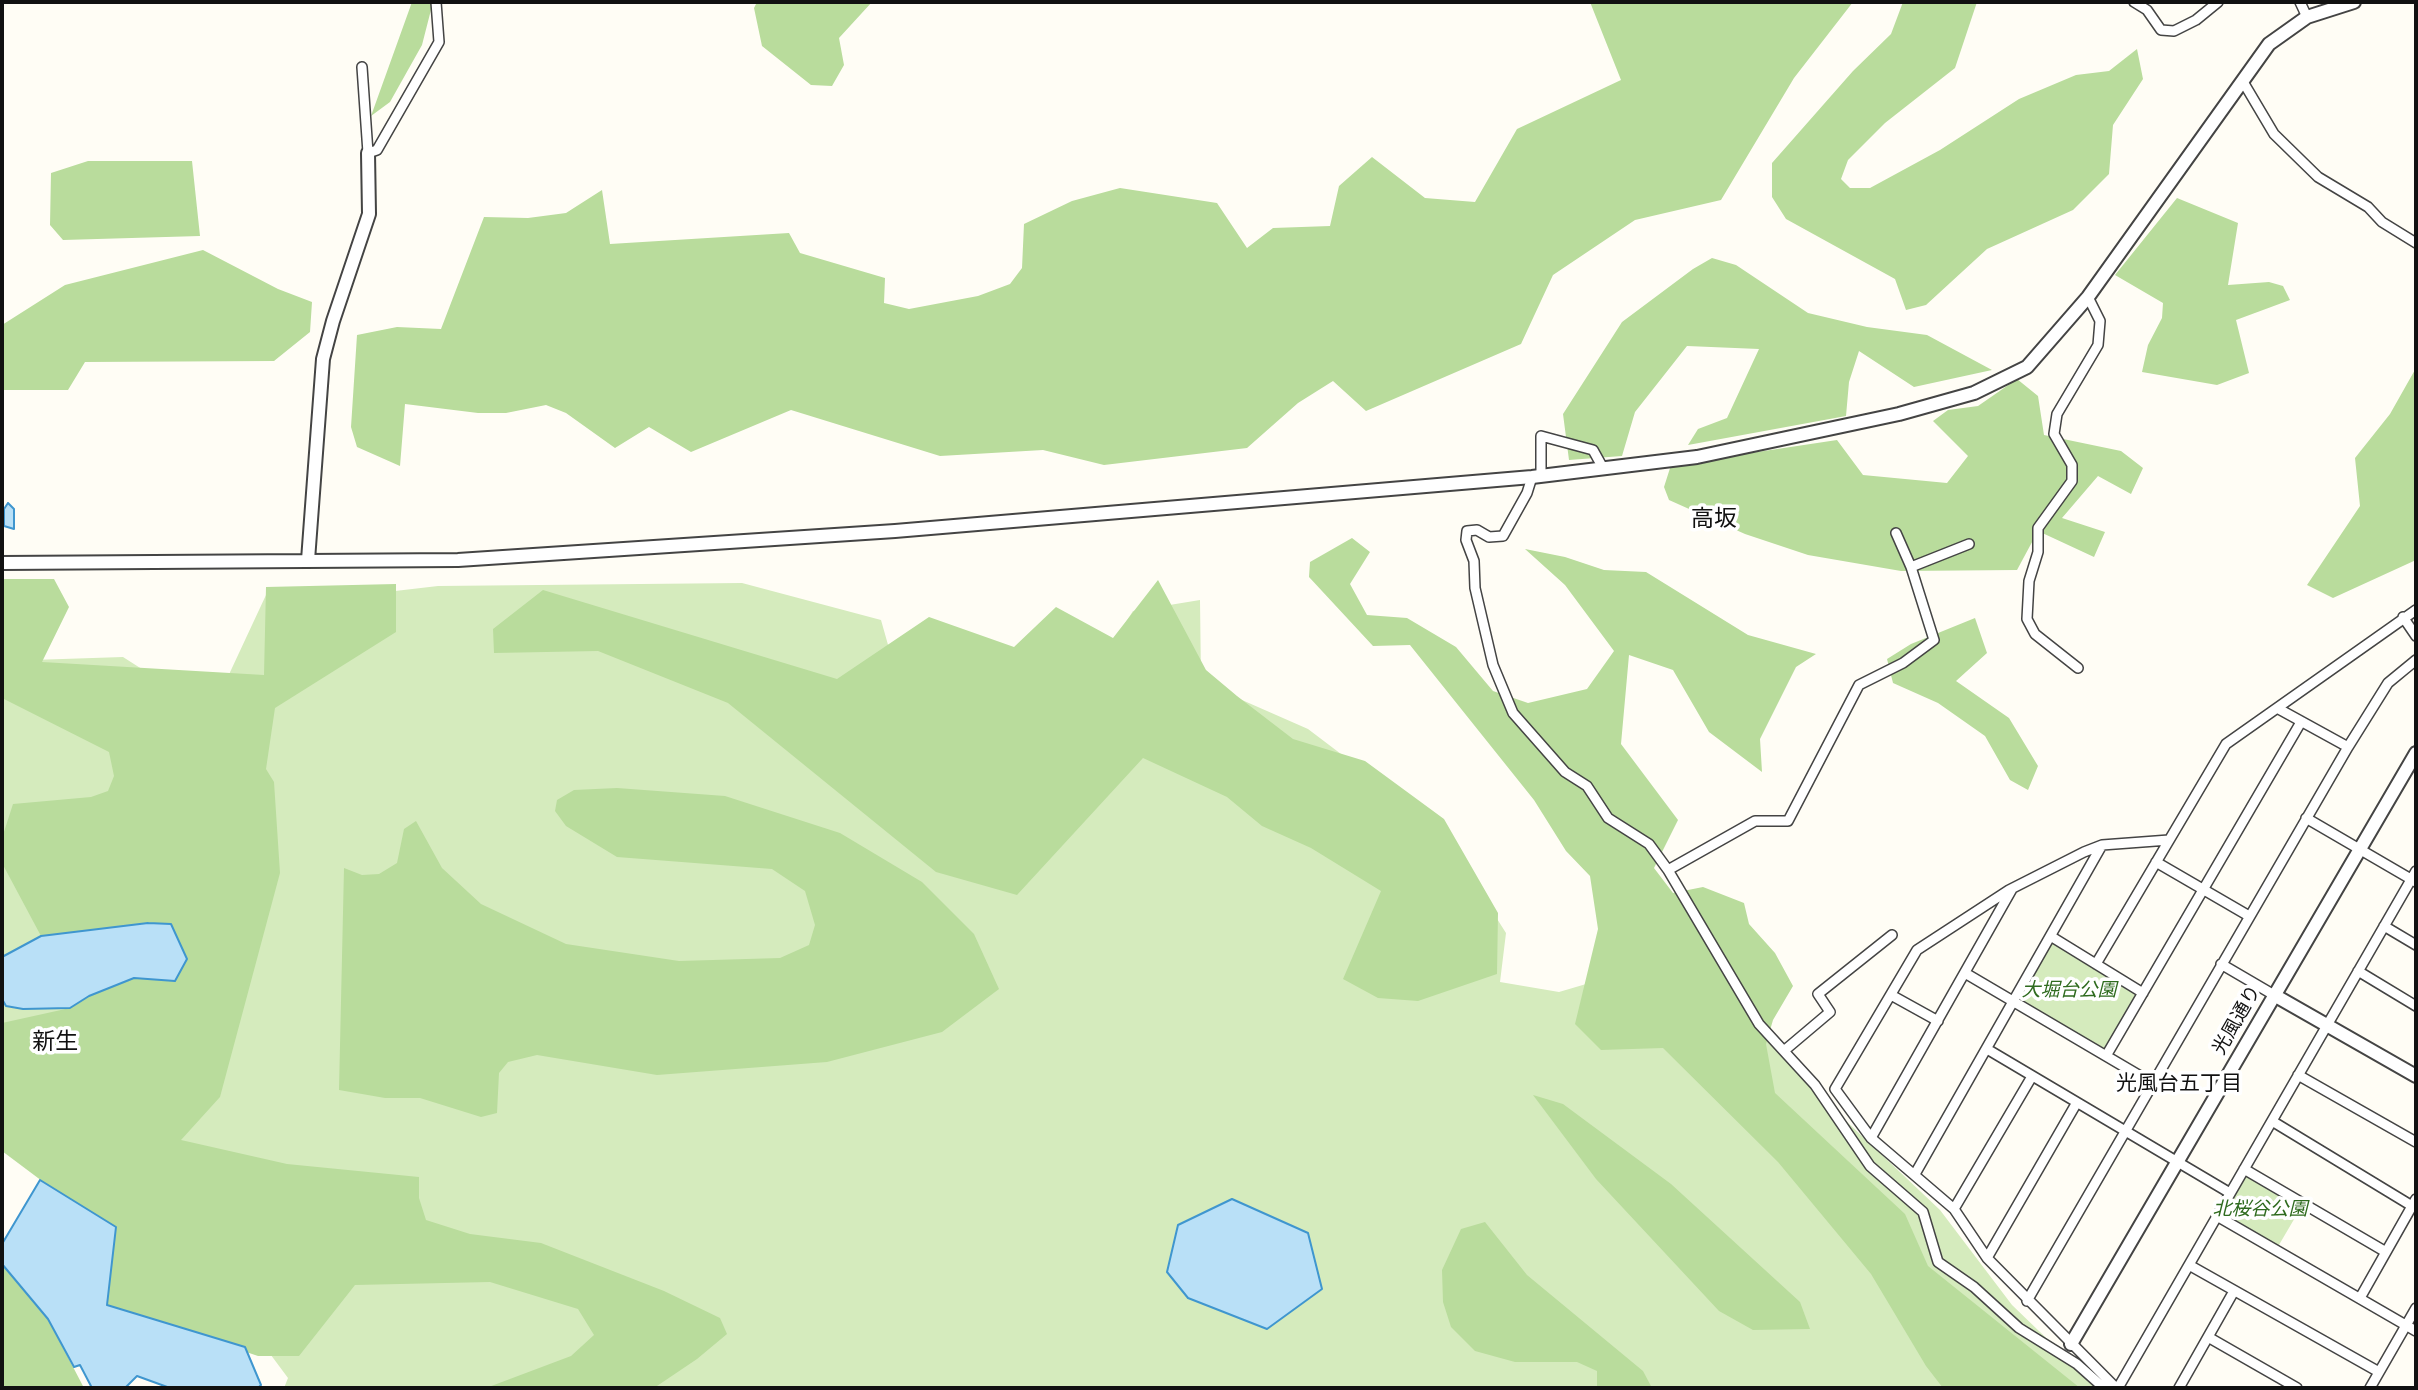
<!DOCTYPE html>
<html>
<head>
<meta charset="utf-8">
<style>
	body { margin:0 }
	#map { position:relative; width:2418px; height:1390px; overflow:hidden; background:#fffdf5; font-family:Lora,serif }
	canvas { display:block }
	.frame { position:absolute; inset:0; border:4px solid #111; pointer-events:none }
</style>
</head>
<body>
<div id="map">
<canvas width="2418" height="1390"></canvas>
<div class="frame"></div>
</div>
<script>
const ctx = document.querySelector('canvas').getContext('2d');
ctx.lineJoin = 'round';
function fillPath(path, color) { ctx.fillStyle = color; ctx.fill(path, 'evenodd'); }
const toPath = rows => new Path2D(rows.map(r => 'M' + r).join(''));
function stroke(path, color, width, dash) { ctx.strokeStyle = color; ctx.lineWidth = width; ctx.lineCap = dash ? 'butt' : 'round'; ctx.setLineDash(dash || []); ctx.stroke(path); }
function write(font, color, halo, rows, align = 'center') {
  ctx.font = font + ' Lora,"Noto Sans JP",serif'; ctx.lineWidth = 7; ctx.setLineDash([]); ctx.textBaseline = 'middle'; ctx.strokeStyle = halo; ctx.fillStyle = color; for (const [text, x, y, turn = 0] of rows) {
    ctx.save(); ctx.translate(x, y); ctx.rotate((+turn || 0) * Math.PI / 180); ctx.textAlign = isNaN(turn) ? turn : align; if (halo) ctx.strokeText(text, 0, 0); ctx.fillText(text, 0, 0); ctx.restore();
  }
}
fillPath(toPath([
	[742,583,881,620,894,666,1093,673,1133,611,1200,600,1201,682,1308,729,1440,829,1506,933,1500,982,1559,992,1698,951,1806,1083,1940,1210,2012,1305,2098,1388,284,1388,288,1378,262,1343,136,1202,2,1101,2,661,123,657,181,694,225,683,266,595,318,600,438,586],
	[2052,937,2143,993,2106,1056,2013,1002],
	[2244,1169,2303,1204,2276,1250,2217,1216]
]), '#d5ebbd');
fillPath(toPath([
	[412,2,433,2,422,45,390,102,371,116],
	[757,2,872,2,839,38,844,65,832,86,811,85,762,46,754,8],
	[1590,2,1853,2,1794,78,1721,200,1635,220,1553,275,1521,344,1366,411,1333,381,1298,403,1247,448,1104,465,1043,450,940,456,791,410,691,452,649,427,615,448,566,413,546,405,506,413,478,413,405,404,400,466,357,447,351,427,357,335,397,327,441,329,484,217,528,218,566,213,602,190,610,244,789,233,800,253,885,278,884,303,909,309,978,296,1010,284,1022,268,1024,224,1072,201,1120,188,1217,203,1247,248,1273,228,1330,226,1339,186,1372,157,1425,198,1475,202,1517,129,1621,80],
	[1903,2,1977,2,1955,68,1885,123,1848,160,1841,179,1850,188,1870,188,1940,150,2019,99,2076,75,2109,71,2137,49,2143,79,2113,125,2109,174,2073,210,1987,249,1926,305,1906,310,1895,279,1786,219,1772,197,1772,163,1853,71,1891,34],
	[88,161,192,161,200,236,63,240,50,225,51,173],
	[2177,198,2238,223,2228,285,2269,282,2283,286,2290,300,2236,320,2249,373,2217,385,2142,372,2148,345,2162,318,2163,303,2115,275],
	[203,250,278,289,312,302,310,332,274,361,85,362,68,390,2,390,2,325,65,285],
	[1712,258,1736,265,1808,313,1867,327,1927,335,1992,370,1914,387,1859,351,1849,382,1846,416,1688,445,1698,429,1727,418,1759,349,1687,346,1635,412,1622,456,1569,460,1563,414,1622,322,1693,269],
	[2416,368,2416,560,2333,598,2307,585,2360,506,2355,458,2390,414],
	[2017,379,2038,396,2044,435,2121,451,2143,468,2131,494,2098,476,2062,518,2105,532,2094,557,2038,531,2017,570,1901,571,1808,555,1745,534,1669,500,1664,487,1671,465,1837,440,1863,475,1947,483,1968,456,1933,421,1948,410,1978,406],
	[1352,538,1370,552,1350,584,1367,615,1407,618,1456,647,1493,691,1528,703,1587,689,1614,651,1565,585,1525,549,1565,557,1604,570,1646,572,1748,635,1816,654,1796,667,1760,739,1762,772,1709,732,1673,670,1629,655,1621,744,1678,820,1654,868,1673,893,1703,887,1744,903,1749,924,1775,953,1793,986,1773,1020,1766,1044,1775,1093,1905,1214,1928,1266,2080,1388,1943,1388,1926,1366,1871,1274,1778,1162,1663,1048,1601,1050,1575,1024,1598,929,1590,876,1566,851,1534,800,1410,645,1373,646,1309,577,1310,562],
	[2,579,54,579,69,607,42,662,264,675,266,587,396,584,396,632,275,708,266,769,274,782,280,873,220,1097,181,1140,287,1164,419,1177,419,1198,426,1220,470,1234,541,1243,664,1291,720,1318,727,1334,697,1359,654,1388,486,1388,571,1356,594,1335,578,1309,490,1282,355,1285,299,1356,258,1356,107,1305,116,1227,62,1196,2,1151,2,1023,70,1008,89,996,134,978,174,981,148,923,41,936,2,863,2,838,13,804,91,797,108,791,114,776,109,752,2,698],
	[1158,580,1206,670,1237,696,1293,739,1365,761,1444,819,1498,913,1497,974,1418,1001,1378,998,1343,979,1381,891,1311,848,1262,826,1227,797,1143,758,1017,895,936,872,728,703,598,651,494,653,493,629,543,590,837,679,929,617,1014,647,1056,607,1113,638],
	[1975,618,1987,653,1956,681,2009,718,2038,766,2028,790,2010,780,1985,736,1938,703,1893,683,1887,659,1911,644],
	[617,788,725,796,840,833,922,882,974,934,999,989,942,1032,827,1062,657,1075,537,1055,508,1062,499,1073,497,1113,481,1117,420,1098,385,1098,339,1090,344,868,362,875,379,874,397,863,404,829,416,821,442,868,481,904,566,944,679,961,780,958,809,945,815,925,805,891,772,869,617,857,566,826,555,811,557,800,574,790],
	[1533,1095,1563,1104,1671,1184,1800,1302,1810,1329,1753,1330,1719,1311,1596,1179],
	[1485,1222,1527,1275,1643,1371,1652,1388,1597,1388,1597,1371,1577,1362,1515,1362,1475,1351,1451,1327,1443,1302,1442,1270,1461,1229],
	[2,1264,48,1319,84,1388,2,1388]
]), '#b9dc9c');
const water = toPath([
	[8,503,14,509,14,529,4,526,4,509,8,503],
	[148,923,171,924,187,959,175,981,134,978,89,996,70,1008,23,1009,6,1006,2,999,2,957,41,936,148,923],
	[40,1180,116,1227,107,1305,245,1347,261,1385,258,1388,170,1388,137,1376,125,1388,92,1388,80,1365,74,1367,48,1319,2,1264,2,1244,40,1180],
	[1232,1199,1308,1233,1322,1289,1267,1329,1188,1298,1167,1272,1178,1225,1232,1199]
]);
fillPath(water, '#b9e0f7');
stroke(water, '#3f96cf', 2);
const minor = toPath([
	[2134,2,2147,10,2161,30,2174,31,2196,20,2218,2],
	[2300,2,2307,17],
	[362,67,368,153,377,150,439,42,436,2],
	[2242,80,2274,134,2318,177,2368,207,2382,222,2416,243],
	[1541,476,1541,436,1593,450,1603,468],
	[1532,477,1527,493,1503,536,1489,537,1477,530,1467,531,1466,540,1474,561,1475,588,1493,665,1513,713,1565,772,1587,786,1608,818,1649,844,1668,870,1759,1024,1815,1085,1870,1166,1923,1212,1938,1262,1974,1287,2019,1328,2077,1364,2104,1388],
	[1911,567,1969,544],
	[2403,617,2416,636],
	[2078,668,2035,634,2027,619,2029,581,2038,552,2038,528,2072,481,2072,465,2054,434,2057,414,2098,345,2100,321,2088,297],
	[2277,708,2348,747],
	[2306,818,2416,882],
	[2156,862,2249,916],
	[1668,870,1755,821,1788,821,1859,685,1903,663,1934,640,1911,567,1896,533],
	[2384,926,2416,945],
	[2052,937,2143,993],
	[2096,964,2226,744,2416,610],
	[2221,964,2274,995],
	[2358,971,2416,1006],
	[1965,973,2152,1083],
	[1891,995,1938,1021],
	[1987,1049,2230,1193],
	[1785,1050,1830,1012,1818,994,1892,935],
	[2106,1056,2301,722],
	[2298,1075,2416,1142],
	[2272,1121,2412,1206],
	[1871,1138,2012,889],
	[2244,1169,2386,1252],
	[1915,1174,2102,845],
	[1954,1209,2031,1078],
	[2217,1216,2416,1331],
	[1987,1258,2076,1104],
	[2189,1265,2379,1372],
	[2360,1298,2416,1199],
	[2027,1301,2348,747,2388,683,2416,660],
	[2208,1337,2297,1388],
	[2116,1388,1987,1258,1954,1209,1871,1138,1835,1089,1917,950,2009,890,2084,852,2102,845,2169,840],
	[2118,1388,2416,871],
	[2179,1388,2234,1291],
	[2370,1388,2416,1308]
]);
const tertiary = toPath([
	[308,560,323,359,333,321,369,214,368,153],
	[2,563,458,560,895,531,1532,477,1697,457,1899,414,1974,393,2027,367,2088,297,2269,44,2307,17,2354,2],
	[2274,995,2416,1076],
	[2071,1344,2416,753]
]);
stroke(minor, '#444', 12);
stroke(tertiary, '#444', 16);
stroke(minor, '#fff', 9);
stroke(tertiary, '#fff', 12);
write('italic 19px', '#2f6b1f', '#fff', [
	["大堀台公園",2069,991],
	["北桜谷公園",2260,1210]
]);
write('19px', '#111', '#fff', [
	["光風通り",2237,1020,-60]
]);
write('21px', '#111', '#fff', [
	["光風台五丁目",2179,1084]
]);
write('23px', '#111', '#fff', [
	["高坂",1714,519],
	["新生",55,1042]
]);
</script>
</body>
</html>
